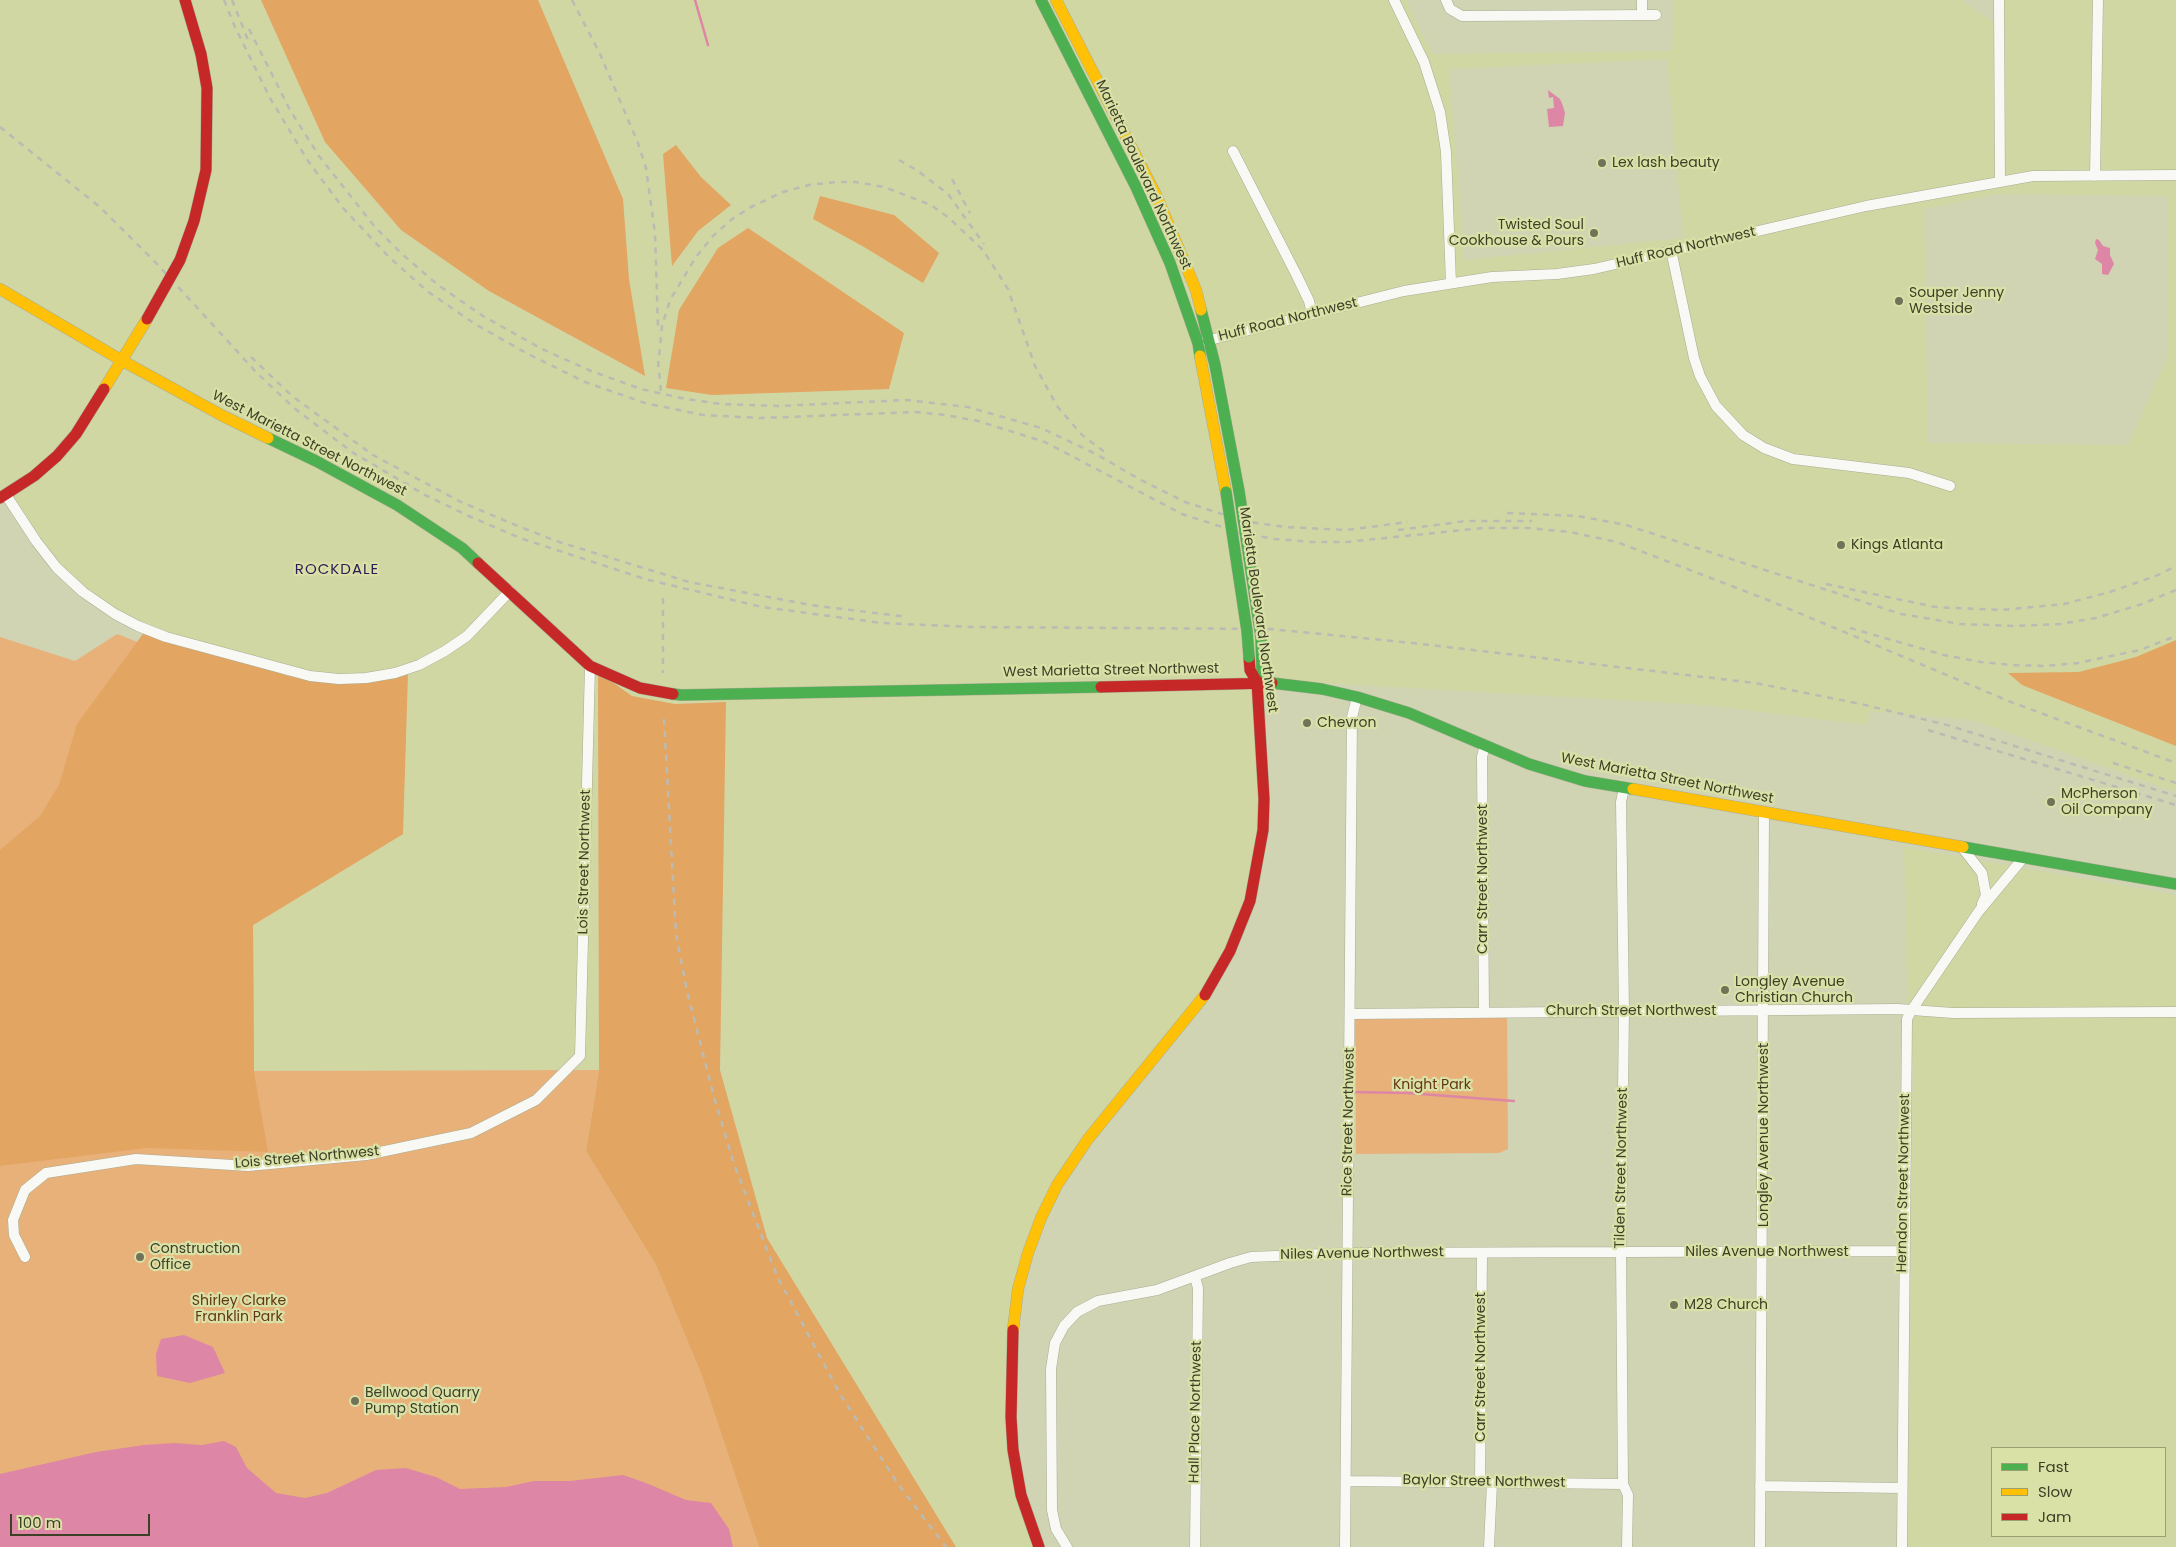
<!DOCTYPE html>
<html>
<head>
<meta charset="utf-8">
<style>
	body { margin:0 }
	#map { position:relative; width:2176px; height:1547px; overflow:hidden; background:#d0d4b3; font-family:Poppins,sans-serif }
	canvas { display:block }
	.legend { position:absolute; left:1991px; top:1447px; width:175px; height:90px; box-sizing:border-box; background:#dae1a6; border:1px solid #9ba073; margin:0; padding:6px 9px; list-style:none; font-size:15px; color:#3d3f27 }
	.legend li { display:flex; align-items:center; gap:10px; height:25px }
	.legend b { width:25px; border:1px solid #9ba073 }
	.scale { position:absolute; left:10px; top:1514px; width:140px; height:22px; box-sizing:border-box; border:2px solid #3d3f27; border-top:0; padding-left:6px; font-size:15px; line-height:18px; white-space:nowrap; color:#3d3f27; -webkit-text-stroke:4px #dae1a6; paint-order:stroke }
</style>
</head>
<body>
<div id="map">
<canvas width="2176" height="1547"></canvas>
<ul class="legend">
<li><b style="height:6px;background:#4caf50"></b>Fast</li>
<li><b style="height:6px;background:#ffc107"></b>Slow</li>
<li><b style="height:6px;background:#c62828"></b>Jam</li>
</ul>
<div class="scale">100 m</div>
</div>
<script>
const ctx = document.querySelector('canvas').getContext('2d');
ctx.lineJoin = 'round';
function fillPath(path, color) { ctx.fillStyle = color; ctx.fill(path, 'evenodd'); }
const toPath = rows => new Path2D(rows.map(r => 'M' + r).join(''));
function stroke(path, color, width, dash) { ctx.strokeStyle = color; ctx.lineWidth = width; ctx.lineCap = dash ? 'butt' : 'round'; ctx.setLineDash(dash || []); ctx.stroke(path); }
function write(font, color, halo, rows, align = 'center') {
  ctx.font = font + ' Poppins,sans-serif'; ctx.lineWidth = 4.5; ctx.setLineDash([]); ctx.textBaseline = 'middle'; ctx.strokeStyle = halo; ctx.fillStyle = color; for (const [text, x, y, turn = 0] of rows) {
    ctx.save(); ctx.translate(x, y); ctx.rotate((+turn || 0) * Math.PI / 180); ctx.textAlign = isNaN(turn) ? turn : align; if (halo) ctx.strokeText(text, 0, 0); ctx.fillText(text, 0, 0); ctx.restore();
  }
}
fillPath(toPath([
	[0,0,261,0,325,142,401,230,489,291,644,376,629,279,623,199,538,0,1406,0,1432,54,1672,51,1674,0,1961,0,2002,28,2002,0,2176,0,2176,792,1973,720,1869,711,1868,725,1705,705,1325,683,1258,677,1262,870,1212,981,1040,1215,1005,1368,1017,1478,1042,1547,956,1547,767,1238,720,1070,726,702,675,704,632,696,598,673,599,1070,254,1071,253,925,403,834,408,673,288,676,138,623,71,586,0,491],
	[1667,59,1683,238,1464,260,1449,69],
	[1997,194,2167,196,2167,358,2128,445,1928,443,1924,209],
	[1904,847,2176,895,2176,1547,1908,1547,1913,1064,1908,1027],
	[1992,1448,2165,1448,2165,1536,1992,1536]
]), '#d1d7a3');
fillPath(toPath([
	[117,634,239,681,403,834,253,925,254,1071,599,1070,586,1151,656,1265,702,1376,759,1547,0,1547,0,637,75,661],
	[1507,1017,1508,1149,1499,1153,1356,1154,1355,1018]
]), '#e9b17a');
fillPath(toPath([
	[261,0,538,0,623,199,629,279,645,376,489,291,401,230,325,142],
	[676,145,701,177,731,205,698,231,672,266,663,154],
	[820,196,894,215,939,253,923,283,864,247,813,219],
	[748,228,904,333,889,389,712,395,666,388,679,310,718,248],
	[148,627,288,676,408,673,403,834,253,925,254,1072,268,1152,147,1148,0,1166,0,850,40,816,59,785,77,724],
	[2176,640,2176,746,2022,685,2008,673,2079,672,2136,657],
	[598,672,632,696,675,704,726,702,720,1070,767,1238,956,1547,759,1547,702,1376,656,1265,586,1151,599,1070]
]), '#e2a562');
fillPath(toPath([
	[1548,90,1560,99,1563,106,1565,113,1563,126,1549,127,1547,109,1554,108,1553,97,1549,98],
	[2096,239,2099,240,2103,246,2110,248,2110,255,2114,264,2108,275,2102,274,2102,264,2095,259,2098,250,2095,243],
	[184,1335,213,1347,225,1373,190,1383,157,1376,156,1354,161,1339],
	[224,1441,236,1447,247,1468,276,1493,305,1498,327,1493,376,1470,406,1468,436,1477,460,1489,506,1487,534,1481,570,1481,623,1475,646,1483,686,1500,711,1503,729,1529,733,1547,0,1547,0,1474,96,1452,144,1445,174,1443,202,1445]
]), '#dd86a5');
stroke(toPath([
	[695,0,708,45],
	[1350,1092,1407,1093,1514,1101]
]), '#dd86a5', 2.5);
const street = toPath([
	[1394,0,1424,62,1440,112,1446,152,1451,283],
	[1446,0,1450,9,1462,16,1656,15],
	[1999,0,2000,182],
	[1642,15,1642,0],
	[1233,151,1297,276,1309,301,1312,314],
	[2095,176,2098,0],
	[1671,250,1694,358,1700,376,1716,406,1743,435,1764,448,1793,459,1909,473,1950,486],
	[1202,342,1404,291,1492,277,1557,274,1594,269,1866,206,2033,176,2176,175],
	[6,495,36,541,57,568,83,592,115,614,138,626,166,637,310,676,339,679,366,678,395,673,419,665,445,651,467,636,510,591],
	[1624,788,1621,802,1624,1011,1621,1252,1623,1484,1628,1495,1627,1547],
	[1961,846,1982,873,1986,895,1982,904],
	[1484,1012,1482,757,1485,745],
	[1350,1014,1898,1009,1953,1013,2176,1012],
	[25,1257,14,1235,13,1220,25,1190,46,1173,136,1159,248,1166,366,1155,471,1133,536,1100,580,1056,590,666],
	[1346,1481,1623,1484],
	[1480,1482,1482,1253],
	[1760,1486,1902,1488],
	[1902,1546,1907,1019,1911,1011,1979,911,2024,857],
	[1067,1547,1056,1529,1052,1510,1051,1369,1055,1343,1064,1326,1077,1312,1098,1301,1157,1290,1230,1263,1251,1257,1348,1253,1903,1251],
	[1195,1547,1198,1288,1195,1277],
	[1345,1547,1352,717,1357,697],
	[1489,1547,1492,1483],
	[1760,1547,1764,812]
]);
const fast = toPath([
	[1041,0,1136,187,1170,263,1198,343,1200,356],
	[1201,310,1215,365,1239,491],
	[268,438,316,461,397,505,462,548,478,563],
	[1257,682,1262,671,1261,637],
	[1272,683,1322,689,1357,697,1409,713,1529,764,1585,781,1633,789],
	[673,694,681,695,1101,687],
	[1963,847,2176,884]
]);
const slow = toPath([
	[1056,0,1157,197,1196,290,1201,310],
	[0,289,121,360,223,416,268,438],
	[1200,356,1226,492],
	[104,389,147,319],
	[1633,789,1963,847],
	[1013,1330,1018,1289,1028,1253,1041,1218,1057,1185,1088,1139,1205,995]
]);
const jam = toPath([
	[185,0,201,54],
	[0,498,34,476,57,456,76,434,104,389],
	[478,563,590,666,640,688,673,694],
	[1101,687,1272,683],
	[1205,995,1230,951,1250,901,1263,830,1264,799,1257,682,1250,670,1249,657],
	[1013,1330,1011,1417,1013,1450,1021,1495,1039,1547]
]);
stroke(street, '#a9ac92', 11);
stroke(fast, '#a9ac92', 12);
stroke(slow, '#a9ac92', 12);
stroke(jam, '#a9ac92', 12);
stroke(street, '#f8f9f4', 10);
stroke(fast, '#4caf50', 11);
stroke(slow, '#ffc107', 11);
stroke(jam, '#c62828', 11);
stroke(toPath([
	[224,0,235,27,270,98,308,161,343,208,388,256,427,291,475,324,528,354,585,382,645,403,703,415,761,418,916,412,945,415,978,421,1045,442,1182,514,1241,533,1275,539,1311,542,1346,542,1483,528,1529,528,1570,532,1617,542,1768,600,2011,702,2176,763],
	[232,0,248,40],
	[572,0,600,54,638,143,646,168,655,233,658,328],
	[249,29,290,110,319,156,375,227,402,254,438,285,483,316,542,349,591,371,641,389,686,399,721,404,778,406,906,400,968,407,1041,428,1096,454,1139,479,1185,502,1243,521,1285,527,1346,530,1408,522],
	[0,127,101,208,158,265,256,372,294,408,352,452,425,495,471,517,520,538,645,579,762,607,882,623,972,627,1270,629,1413,643,1755,683,1861,704,1947,725,2176,796],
	[899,160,918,171,948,194,984,244],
	[952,179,970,213],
	[251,357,292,396,373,455,461,502,508,522,556,541,689,582,811,605,907,617],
	[658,361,661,392],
	[658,367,662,326,670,300,696,257,713,236,732,219,751,207,783,192,809,185,836,182,856,182,884,187,931,205,949,218,983,250,1008,289,1035,366,1057,406,1082,435,1106,453],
	[1507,513,1578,516,1626,525,1901,614,1960,624,2014,626,2060,624,2096,618,2142,604,2176,590],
	[1398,530,1466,521,1532,521],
	[1826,584,1935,607,2002,610,2064,604,2110,592,2158,575,2176,566],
	[663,598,663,673],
	[1850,628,1944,655,1981,662,2012,665,2045,666,2078,663,2140,650,2176,636],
	[664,719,676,934,687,991,714,1097,734,1164,777,1276,840,1394,898,1484,946,1547],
	[1928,730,2176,805],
	[2113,763,2176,783]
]), '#babbb3', 2.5, [6, 6]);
const fastBridge = toPath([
	[1239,491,1261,637],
	[1226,492,1247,631,1249,657]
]);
const jamBridge = toPath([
	[147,319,180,260,194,221,206,170,207,88,201,54]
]);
stroke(fastBridge, '#a9ac92', 12, []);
stroke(jamBridge, '#a9ac92', 12, []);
stroke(fastBridge, '#4caf50', 11);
stroke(jamBridge, '#c62828', 11);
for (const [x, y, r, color] of [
	[1602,163,5,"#707358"],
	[1594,233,5,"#707358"],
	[1899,301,5,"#707358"],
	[1841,545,5,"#707358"],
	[1307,723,5,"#707358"],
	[2051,802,5,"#707358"],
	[1725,990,5,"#707358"],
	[140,1257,5,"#707358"],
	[1674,1305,5,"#707358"],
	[355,1401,5,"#707358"]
]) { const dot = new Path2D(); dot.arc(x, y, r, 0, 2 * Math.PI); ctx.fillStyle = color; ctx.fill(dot); stroke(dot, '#dae1a6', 2); }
write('14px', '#3d3f27', '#dae1a6', [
	["Lex lash beauty",1612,163],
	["Twisted Soul",1584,225,"right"],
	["Cookhouse & Pours",1584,241,"right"],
	["Souper Jenny",1909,293],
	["Westside",1909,309],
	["Kings Atlanta",1851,545],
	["Chevron",1317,723],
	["McPherson",2061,794],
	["Oil Company",2061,810],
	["Longley Avenue",1735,982],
	["Christian Church",1735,998],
	["Construction",150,1249],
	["Office",150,1265],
	["M28 Church",1684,1305],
	["Bellwood Quarry",365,1393],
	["Pump Station",365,1409]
], 'left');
write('14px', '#3d3f27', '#dae1a6', [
	["Marietta Boulevard Northwest",1143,175,65],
	["Huff Road Northwest",1686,248,-13],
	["Huff Road Northwest",1288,320,-14],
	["West Marietta Street Northwest",309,444,27],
	["Marietta Boulevard Northwest",1258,610,82],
	["West Marietta Street Northwest",1111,671,-1],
	["West Marietta Street Northwest",1667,779,11],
	["Lois Street Northwest",585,862,-89],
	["Carr Street Northwest",1483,879,-90],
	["Church Street Northwest",1631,1011],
	["Rice Street Northwest",1349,1122,-89],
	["Longley Avenue Northwest",1764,1135,-90],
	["Lois Street Northwest",307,1158,-5],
	["Tilden Street Northwest",1622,1168,-89],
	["Herndon Street Northwest",1904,1183,-89],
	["Niles Avenue Northwest",1767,1252],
	["Niles Avenue Northwest",1362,1254,-1],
	["Carr Street Northwest",1481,1367,-90],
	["Hall Place Northwest",1196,1412,-89],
	["Baylor Street Northwest",1484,1482,1]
]);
write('14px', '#643615', '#dae1a6', [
	["Knight Park",1432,1085],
	["Shirley Clarke",239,1301],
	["Franklin Park",239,1317]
]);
ctx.letterSpacing = '1px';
write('15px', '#2d1b55', '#dae1a6', [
	["ROCKDALE",337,570]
]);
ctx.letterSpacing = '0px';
</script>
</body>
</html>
